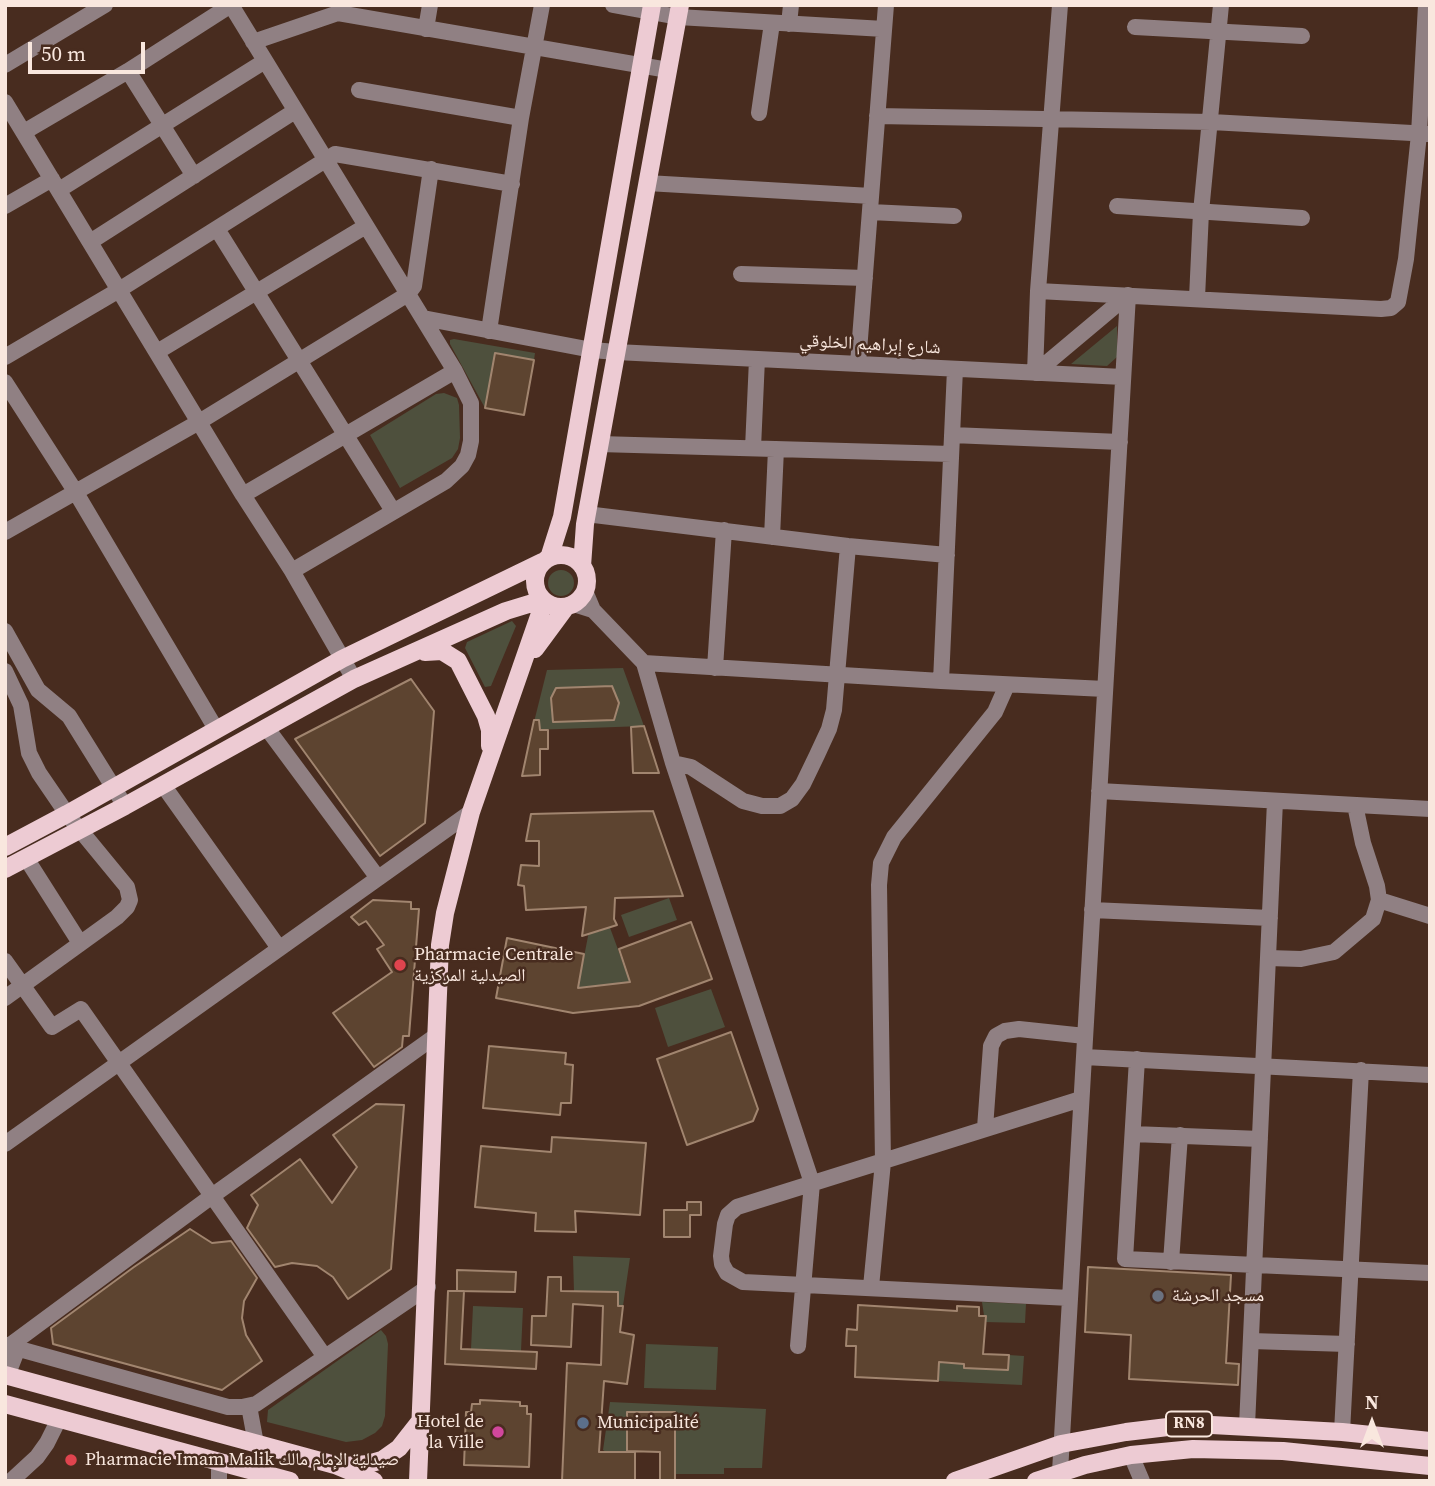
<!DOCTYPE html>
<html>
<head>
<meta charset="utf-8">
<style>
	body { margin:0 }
	#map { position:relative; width:1435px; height:1486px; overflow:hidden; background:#482c1f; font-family:"Source Serif 4",serif }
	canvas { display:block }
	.frame { position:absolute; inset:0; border:7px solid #f9e7de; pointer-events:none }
	.north { position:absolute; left:1337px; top:1388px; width:70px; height:70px; -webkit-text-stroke:5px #482c1f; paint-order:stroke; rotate:0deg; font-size:19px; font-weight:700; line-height:28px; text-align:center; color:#f9e7de }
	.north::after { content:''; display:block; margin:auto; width:24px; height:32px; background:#f9e7de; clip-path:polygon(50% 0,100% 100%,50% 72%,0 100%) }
	.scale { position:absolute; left:28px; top:42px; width:117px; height:32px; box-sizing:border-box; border:4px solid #f9e7de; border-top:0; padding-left:9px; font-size:21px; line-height:24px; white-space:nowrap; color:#f9e7de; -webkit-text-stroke:5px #482c1f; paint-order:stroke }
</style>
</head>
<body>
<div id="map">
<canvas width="1435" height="1486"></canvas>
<div class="frame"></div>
<div class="north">N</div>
<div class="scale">50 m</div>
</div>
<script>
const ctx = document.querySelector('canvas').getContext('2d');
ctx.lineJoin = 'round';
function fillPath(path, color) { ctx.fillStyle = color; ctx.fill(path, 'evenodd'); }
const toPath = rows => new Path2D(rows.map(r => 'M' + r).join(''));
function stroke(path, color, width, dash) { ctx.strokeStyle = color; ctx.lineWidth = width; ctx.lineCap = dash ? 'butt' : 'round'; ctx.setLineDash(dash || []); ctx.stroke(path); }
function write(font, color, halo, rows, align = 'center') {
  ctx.font = font + ' "Source Serif 4","Noto Naskh Arabic",serif'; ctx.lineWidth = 5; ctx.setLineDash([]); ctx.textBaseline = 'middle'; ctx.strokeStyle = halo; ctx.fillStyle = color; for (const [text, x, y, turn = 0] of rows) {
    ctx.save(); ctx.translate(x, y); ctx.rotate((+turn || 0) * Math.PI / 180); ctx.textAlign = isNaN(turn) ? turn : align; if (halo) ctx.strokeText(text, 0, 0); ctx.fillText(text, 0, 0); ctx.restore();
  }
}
fillPath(toPath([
	[1117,326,1117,357,1107,366,1071,364],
	[454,339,535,353,534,360,495,353,485,408,450,344,450,340],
	[444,393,457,398,459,405,460,438,458,449,452,458,400,488,370,435,436,394],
	'548 583a13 13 0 1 1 26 0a13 13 0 1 1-26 0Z',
	[512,621,516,626,491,686,485,687,465,648,467,642],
	[623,668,644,726,532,730,547,670],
	[669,898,677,920,629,937,621,915],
	[609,925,630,982,578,988,589,931,599,932],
	[711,989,725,1027,668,1047,655,1008],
	[573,1256,630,1258,623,1306,618,1306,618,1292,574,1292],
	[982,1302,1026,1304,1025,1323,985,1322],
	[473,1306,523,1308,521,1351,471,1349],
	[381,1330,386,1336,388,1344,385,1416,382,1426,375,1433,362,1440,346,1442,267,1422,268,1410],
	[646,1344,718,1347,716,1390,644,1388],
	[1009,1355,1024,1356,1022,1385,938,1381,939,1363,964,1364,964,1368,1008,1370],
	[610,1402,766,1409,762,1468,724,1468,724,1474,674,1474,661,1452,627,1412,627,1452,606,1452,603,1450]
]), '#4e503d');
const building = toPath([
	[495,353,534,360,524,415,485,408,495,353],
	[411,679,434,711,425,823,380,856,295,739,411,679],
	[612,686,619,703,614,720,553,722,551,698,556,688,612,686],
	[534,720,539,720,540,730,548,730,548,749,540,749,540,775,522,776,534,720],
	[644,726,659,773,633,773,631,727,644,726],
	[653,811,683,896,615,898,614,919,617,925,582,936,586,907,526,910,524,886,518,885,521,865,539,866,539,841,526,841,531,814,653,811],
	[373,900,411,902,411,909,419,909,409,1036,403,1036,402,1047,374,1067,333,1013,392,972,377,949,384,945,366,921,359,925,351,917,373,900],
	[691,922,712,979,639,1006,573,1013,496,998,507,938,584,954,578,988,630,982,619,949,691,922],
	[731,1032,758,1109,753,1121,687,1145,657,1059,731,1032],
	[489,1046,566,1053,565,1064,573,1065,571,1103,561,1103,560,1115,483,1108,489,1046],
	[376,1104,404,1105,391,1269,348,1299,333,1277,317,1266,292,1263,275,1267,247,1228,258,1205,251,1195,300,1159,332,1203,357,1167,333,1135,376,1104],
	[552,1137,646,1143,640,1215,575,1211,576,1232,535,1231,536,1213,475,1207,481,1146,551,1152,552,1137],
	[687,1202,701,1202,701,1215,690,1215,690,1237,664,1237,664,1210,687,1210,687,1202],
	[190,1229,212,1243,231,1241,257,1278,244,1301,242,1318,246,1335,262,1361,222,1390,53,1344,51,1328,134,1267,190,1229],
	[1088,1267,1231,1275,1226,1363,1239,1364,1238,1385,1129,1379,1131,1335,1085,1332,1088,1267],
	[457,1270,516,1272,515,1292,457,1291,457,1270],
	[548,1277,561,1277,561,1291,618,1292,618,1306,623,1306,620,1332,634,1335,627,1384,604,1381,599,1452,635,1452,635,1481,562,1481,567,1363,601,1365,603,1306,573,1304,571,1347,531,1345,532,1316,546,1316,548,1277],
	[448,1291,464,1291,461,1349,537,1352,536,1369,445,1364,448,1291],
	[858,1305,957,1311,957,1306,979,1307,979,1316,986,1316,983,1354,1009,1355,1008,1370,964,1368,964,1364,939,1362,938,1381,855,1377,856,1346,846,1346,847,1329,857,1330,858,1305],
	[480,1400,520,1402,520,1406,527,1406,527,1414,531,1414,529,1467,464,1465,466,1412,471,1412,472,1404,480,1404,480,1400],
	[627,1412,675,1412,675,1481,660,1481,660,1452,627,1451,627,1412]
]);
fillPath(building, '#5d4430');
stroke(building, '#a1856f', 2);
stroke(toPath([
	[231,5,455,371,471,403,471,441,468,455,462,466,446,481,292,571],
	[613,5,678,17,884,29],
	[789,24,791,5],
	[1135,27,1302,36],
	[426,29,430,5],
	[253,42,338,13,668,70],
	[5,65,105,5],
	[128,71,194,176],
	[359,90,521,118],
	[5,102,243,495,292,571,354,679],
	[759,113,772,23],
	[877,116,1211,122,1430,134],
	[24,132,128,71,231,5],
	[647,183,871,196],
	[59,190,265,61],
	[5,206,52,179],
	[1117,206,1302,218],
	[870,212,954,216],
	[217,229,393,511],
	[90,242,295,111],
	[741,274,865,278],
	[1038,291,1381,309,1391,308,1398,302,1406,259,1419,134,1426,5],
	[1197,298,1201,212,1221,5],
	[423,318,592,350,616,352,1123,377],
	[489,331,521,118,542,5],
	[157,352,366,226],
	[5,357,119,290,335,154,512,184],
	[858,364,886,5],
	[1035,373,1038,291,1060,5],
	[1035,373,1128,295],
	[5,382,75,491,216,729],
	[952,435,1120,442],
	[599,444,951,454],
	[753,448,757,359],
	[243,495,455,371],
	[586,514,848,546,947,555],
	[5,532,199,422,408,294,414,286,431,169],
	[772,537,776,449],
	[574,604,593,610,585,591],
	[593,610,644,663,941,681,1105,689],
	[5,631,38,690,69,716,125,806],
	[644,663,673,763,812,1183,798,1346],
	[715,668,724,530],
	[5,671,21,705,29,753,39,773,67,814,127,887,130,900,127,907,117,917,5,998],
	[941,681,955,369],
	[266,727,378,878],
	[673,763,691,767,743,801,762,806,780,806,792,799,803,784,817,755,829,729,834,710,848,546],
	[163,785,279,948],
	[1099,791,1430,809],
	[26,858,80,943],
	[1379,900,1430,916],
	[1092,910,1270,918],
	[1268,958,1301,959,1334,952,1373,919,1379,900,1377,886,1363,843,1355,805],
	[5,961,52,1027,81,1009,325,1357],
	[1084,1057,1430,1075],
	[1137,1059,1125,1259,1430,1273],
	[985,1128,991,1046,996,1036,1005,1031,1019,1029,1085,1036],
	[1133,1134,1260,1139],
	[5,1144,471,812],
	[1171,1262,1180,1135],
	[871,1287,883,1162,879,885,881,863,894,837,995,712,1007,685],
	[1070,1298,743,1282,727,1273,722,1264,721,1256,725,1224,728,1215,737,1207,1081,1099],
	[1251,1341,1347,1344],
	[5,1345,228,1407,242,1407,256,1404,428,1287],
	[9,1346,212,1196,437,1035],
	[7,1376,18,1348],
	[249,1406,256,1444],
	[1247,1426,1275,801],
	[1342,1432,1361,1070],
	[1131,1455,1142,1481],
	[1060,1472,1128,295],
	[11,1481,37,1457,47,1443,59,1419],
	[219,1481,219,1463]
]), '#908083', 16);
stroke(toPath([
	'535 581a26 26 0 1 1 52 0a26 26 0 1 1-52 0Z',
	[549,558,562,517,652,5],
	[582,566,585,524,680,5],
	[535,649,566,607],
	[425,652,442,651,458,661,486,716,490,730,490,746],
	[5,847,67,814,342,659,542,562],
	[5,869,125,806,354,679,506,611,542,600],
	[5,1375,335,1465,374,1481],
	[5,1404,290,1481],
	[345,1466,368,1464,382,1460,399,1448,421,1420],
	[418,1481,440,945,445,913,471,812,544,602],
	[955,1481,1061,1444,1126,1432,1193,1424,1342,1432,1430,1441],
	[1036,1481,1085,1465,1131,1455,1193,1449,1283,1451,1430,1466]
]), '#edcbd3', 18);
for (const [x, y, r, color] of [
	[400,965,7,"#e0444e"],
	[1158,1296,7,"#6b7280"],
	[583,1423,7,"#5c6f8a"],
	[498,1432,7,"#d1479c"],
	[71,1460,7,"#e0444e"]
]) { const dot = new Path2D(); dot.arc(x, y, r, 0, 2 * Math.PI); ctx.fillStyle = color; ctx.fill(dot); stroke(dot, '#482c1f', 2.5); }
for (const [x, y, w] of [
	[1189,1424,46]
]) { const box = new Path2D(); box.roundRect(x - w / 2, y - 12.5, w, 25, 5); ctx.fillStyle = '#482c1f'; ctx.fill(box); stroke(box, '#f9e7de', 2); }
write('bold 16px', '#f9e7de', null, [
	["RN8",1189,1424]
]);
write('18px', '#f9e7de', '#482c1f', [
	["شارع إبراهيم الخلوقي",870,345,3]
]);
write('18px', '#f9e7de', '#482c1f', [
	["Pharmacie Centrale",414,955],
	["الصيدلية المركزية",414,976],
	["مسجد الحرشة",1172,1296],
	["Hotel de",484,1422,"right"],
	["la Ville",484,1443,"right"],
	["Municipalité",597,1423],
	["Pharmacie Imam Malik صيدلية الإمام مالك",85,1460]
], 'left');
</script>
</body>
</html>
